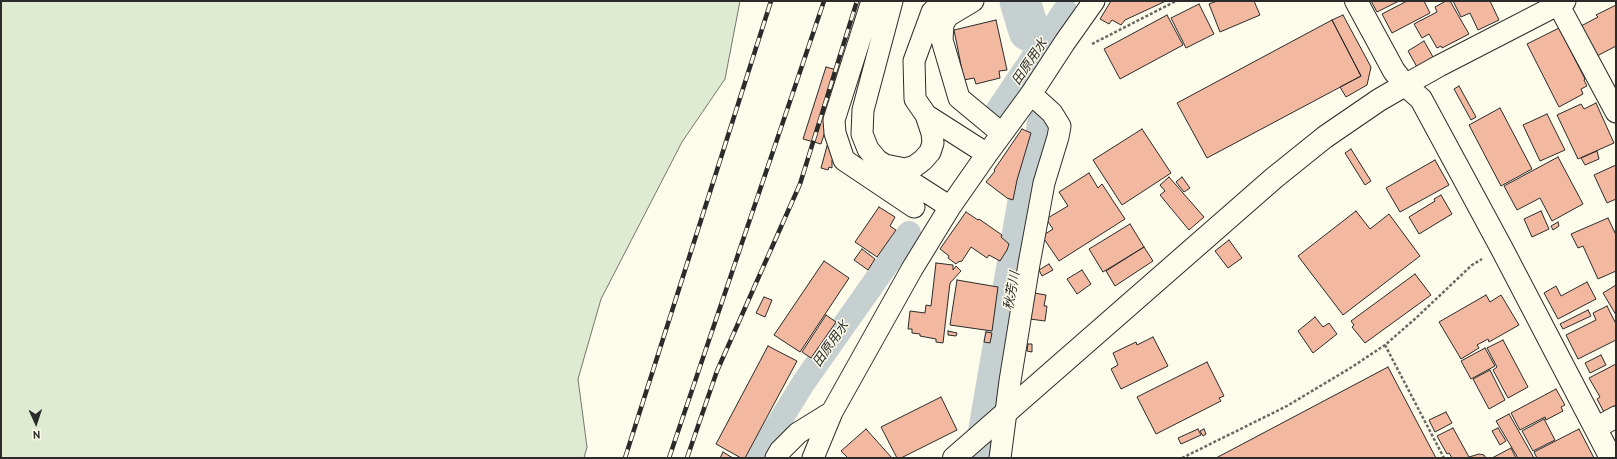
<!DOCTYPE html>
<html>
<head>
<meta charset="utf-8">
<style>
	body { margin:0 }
	#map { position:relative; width:1617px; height:459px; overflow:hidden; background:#fdfbea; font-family:"PT Sans",sans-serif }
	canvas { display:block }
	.frame { position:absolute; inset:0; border:2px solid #2b2b2b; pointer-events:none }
	.north { position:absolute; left:16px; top:403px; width:40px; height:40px; -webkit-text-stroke:3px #fdfbea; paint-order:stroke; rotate:177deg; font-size:11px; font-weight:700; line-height:16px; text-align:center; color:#2b2b2b }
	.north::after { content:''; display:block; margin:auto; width:14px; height:18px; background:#2b2b2b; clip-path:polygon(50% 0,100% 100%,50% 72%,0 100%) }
</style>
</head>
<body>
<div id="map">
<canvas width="1617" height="459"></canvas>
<div class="frame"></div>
<div class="north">N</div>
</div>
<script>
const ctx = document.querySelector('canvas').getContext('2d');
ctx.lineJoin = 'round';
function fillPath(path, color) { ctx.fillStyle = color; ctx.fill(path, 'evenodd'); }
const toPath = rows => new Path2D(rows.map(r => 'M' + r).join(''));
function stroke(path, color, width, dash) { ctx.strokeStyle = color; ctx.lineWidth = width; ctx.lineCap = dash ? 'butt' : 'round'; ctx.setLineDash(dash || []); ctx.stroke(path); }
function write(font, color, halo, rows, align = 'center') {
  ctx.font = font + ' "PT Sans","Noto Sans JP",sans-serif'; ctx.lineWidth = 3; ctx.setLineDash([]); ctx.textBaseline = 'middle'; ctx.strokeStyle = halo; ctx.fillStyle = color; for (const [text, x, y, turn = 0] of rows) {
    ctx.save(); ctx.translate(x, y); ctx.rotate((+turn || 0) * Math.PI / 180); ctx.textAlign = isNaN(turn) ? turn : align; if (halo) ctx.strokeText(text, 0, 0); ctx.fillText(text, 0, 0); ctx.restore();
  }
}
const green = toPath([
	[1,1,740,1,725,79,682,142,601,299,578,379,587,447,584,458,1,458,1,1]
]);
fillPath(green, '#deebd1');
stroke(green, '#74746e', 1);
stroke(toPath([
	[995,114,1065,10],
	[757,458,804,382,909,233]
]), '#c7d0d0', 24);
stroke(toPath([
	[1020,1,1029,31],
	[984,458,1029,196,1046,141,1047,126]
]), '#c7d0d0', 41);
const building = toPath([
	[1111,1,1166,1,1125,20,1121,25,1112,20,1109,24,1100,19,1111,1],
	[1217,1,1254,1,1260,15,1220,32,1209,4,1217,1],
	[1371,1,1399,1,1377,12,1371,1],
	[1407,1,1424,1,1430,13,1392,33,1382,14,1407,1],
	[1446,1,1450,1,1469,34,1442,48,1441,46,1437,48,1429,34,1422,38,1414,24,1437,12,1435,7,1446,1],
	[1453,1,1490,1,1499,20,1478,30,1470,13,1461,17,1453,1],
	[1199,4,1214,34,1186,48,1171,18,1199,4],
	[1616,5,1616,46,1597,56,1581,26,1598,17,1596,15,1616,5],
	[1167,15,1183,45,1120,79,1104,49,1167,15],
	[1343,15,1371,67,1367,85,1346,97,1340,87,1361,76,1332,20,1343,15],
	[996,20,1007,70,999,71,1000,78,976,84,974,78,964,80,954,30,996,20],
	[1332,20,1361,76,1207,158,1177,103,1332,20],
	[1559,28,1585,79,1584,80,1587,86,1581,89,1583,94,1559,107,1527,44,1559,28],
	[1424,41,1433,57,1417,67,1408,51,1424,41],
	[826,67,844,72,821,144,803,139,826,67],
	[1459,86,1476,117,1471,120,1454,89,1459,86],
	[1596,103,1614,143,1578,159,1557,115,1581,104,1584,109,1596,103],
	[1500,108,1532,169,1501,186,1469,125,1500,108],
	[1547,114,1565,150,1540,161,1523,125,1547,114],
	[1022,129,1031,133,1017,180,1013,200,1007,198,986,182,995,171,994,170,1022,129],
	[1142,129,1171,173,1122,205,1093,160,1142,129],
	[827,146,835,148,835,161,832,160,832,168,829,167,828,170,821,168,827,146],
	[1351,149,1371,181,1365,185,1345,153,1351,149],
	[1597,151,1599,159,1585,165,1581,158,1597,151],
	[1558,157,1583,204,1552,221,1540,198,1517,210,1504,186,1558,157],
	[1435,160,1449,185,1400,212,1386,188,1435,160],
	[1616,165,1616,199,1607,203,1594,175,1616,165],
	[1089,173,1098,188,1102,184,1125,219,1059,261,1042,236,1053,229,1046,219,1068,206,1059,192,1089,173],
	[1169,177,1204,217,1189,230,1160,195,1165,191,1160,185,1169,177],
	[1182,177,1190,188,1184,192,1176,182,1182,177],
	[1441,195,1452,214,1419,234,1409,217,1435,201,1434,199,1441,195],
	[879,207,895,217,890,226,896,230,877,257,855,242,879,207],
	[1356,211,1370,229,1389,214,1420,256,1343,315,1298,256,1356,211],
	[1541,211,1549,229,1532,237,1524,219,1541,211],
	[966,212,978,220,979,219,1002,235,1001,237,1009,244,1007,250,1000,261,989,255,987,258,971,247,962,261,958,262,956,264,948,258,949,256,940,249,966,212],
	[1608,218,1616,235,1616,271,1598,279,1583,246,1578,248,1571,234,1608,218],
	[1558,222,1559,226,1553,230,1551,226,1558,222],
	[1130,224,1144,247,1103,272,1089,249,1130,224],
	[1229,240,1242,258,1228,268,1215,251,1229,240],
	[1144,247,1153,261,1115,286,1106,271,1144,247],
	[862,249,875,259,868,270,854,260,862,249],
	[824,261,849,278,800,352,774,335,824,261],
	[936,263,953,265,953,270,956,266,961,271,950,283,943,343,936,342,936,339,920,336,920,334,912,333,912,329,908,329,910,311,925,313,926,305,931,306,936,263],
	[1049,264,1053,270,1042,276,1039,270,1049,264],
	[1082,270,1091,284,1077,294,1067,279,1082,270],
	[1415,274,1431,295,1365,343,1352,327,1354,325,1351,321,1415,274],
	[957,280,998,287,992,331,950,325,957,280],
	[1587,282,1596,299,1558,319,1544,293,1556,286,1561,296,1587,282],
	[1616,285,1616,315,1603,293,1616,285],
	[1034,293,1046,295,1044,306,1047,306,1045,321,1030,319,1034,293],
	[1486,295,1490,302,1501,295,1519,325,1489,342,1488,339,1477,345,1479,348,1461,359,1439,322,1486,295],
	[764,297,772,300,765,317,756,313,764,297],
	[1607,306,1616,324,1616,340,1578,359,1566,335,1596,320,1593,313,1607,306],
	[1588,310,1591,316,1563,329,1560,324,1588,310],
	[826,315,836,322,811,358,802,352,826,315],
	[1315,317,1323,327,1329,323,1337,334,1313,353,1298,331,1315,317],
	[948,331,957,333,956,336,948,335,948,331],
	[986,332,992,333,990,343,984,342,986,332],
	[1153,337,1168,366,1121,389,1111,369,1118,365,1113,353,1136,342,1137,345,1153,337],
	[1503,340,1528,387,1508,398,1493,370,1497,367,1487,348,1503,340],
	[1028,344,1032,344,1032,352,1027,351,1028,344],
	[768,346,797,361,745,458,741,458,716,444,768,346],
	[1485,348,1495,366,1471,379,1461,361,1485,348],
	[1601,355,1606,365,1590,373,1585,363,1601,355],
	[1207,362,1224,396,1219,398,1221,401,1156,434,1137,397,1207,362],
	[1616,364,1616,405,1604,412,1597,399,1600,397,1589,378,1616,364],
	[1388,367,1436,458,1216,458,1388,367],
	[1490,370,1505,400,1489,409,1473,379,1490,370],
	[1556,389,1565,405,1561,407,1563,411,1546,420,1545,417,1520,430,1511,413,1556,389],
	[941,397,957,430,901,458,897,458,881,427,941,397],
	[1446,412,1452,423,1435,432,1429,420,1446,412],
	[1509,414,1534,458,1518,458,1496,421,1509,414],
	[1544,419,1555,440,1533,451,1522,431,1544,419],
	[1453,428,1469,457,1479,454,1484,455,1486,458,1452,458,1449,453,1447,454,1437,436,1453,428],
	[1498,428,1506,441,1500,445,1492,431,1498,428],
	[866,429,892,458,848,458,841,451,866,429],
	[1198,429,1201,435,1181,444,1178,438,1198,429],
	[1204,429,1206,434,1203,436,1200,431,1204,429],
	[1579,429,1594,458,1537,458,1534,452,1579,429],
	[1511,448,1516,458,1492,458,1511,448],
	[723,452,733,458,720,458,723,452]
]);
fillPath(building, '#f2b8a0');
stroke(building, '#2b2b2b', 1);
const street = toPath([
	[872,1,834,120,835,133,844,160,914,207],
	[892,1,863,110,862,134,868,149,877,160,950,207],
	[944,1,932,12,914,61,915,99,926,115,987,154],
	[973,1,948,16,943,24,942,40,959,98,994,127],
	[1558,4,1616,112],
	[1405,85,1439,66,1565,1],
	[885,165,905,169,915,166,923,160,930,152,933,143,932,133,926,115],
	[1596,428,1616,417],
	[776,458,780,451,798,433,832,412],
	[813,458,832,412,912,269,950,207,987,154,1031,94,1065,42,1094,1],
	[1000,458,1010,381,1029,264,1044,183,1058,137,1060,126,1052,113,1031,94]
]);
const secondary = toPath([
	[1356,1,1394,71,1405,85,1421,99,1502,249,1611,458],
	[954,458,1274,178,1325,137,1379,100,1405,85]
]);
stroke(street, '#2b2b2b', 23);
stroke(secondary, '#2b2b2b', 24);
stroke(toPath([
	[1092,44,1176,1],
	[1385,345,1444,458],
	[1182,458,1287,406,1352,367,1385,345,1416,318,1472,265,1482,259]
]), '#6a6964', 2.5, [3, 2]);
stroke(street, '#fdfbea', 21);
stroke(secondary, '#fdfbea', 22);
const rail = toPath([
	[625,458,771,1],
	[669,458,824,1],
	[687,458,717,371,800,184,857,1]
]);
stroke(rail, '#2b2b2b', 4.5);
stroke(rail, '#fdfbea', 3, [9]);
write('italic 13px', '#2b2b2b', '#fdfbea', [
	["田原用水",1030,62,-56],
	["秋芳川",1012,291,-80],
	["田原用水",831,344,-55]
]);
</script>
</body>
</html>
